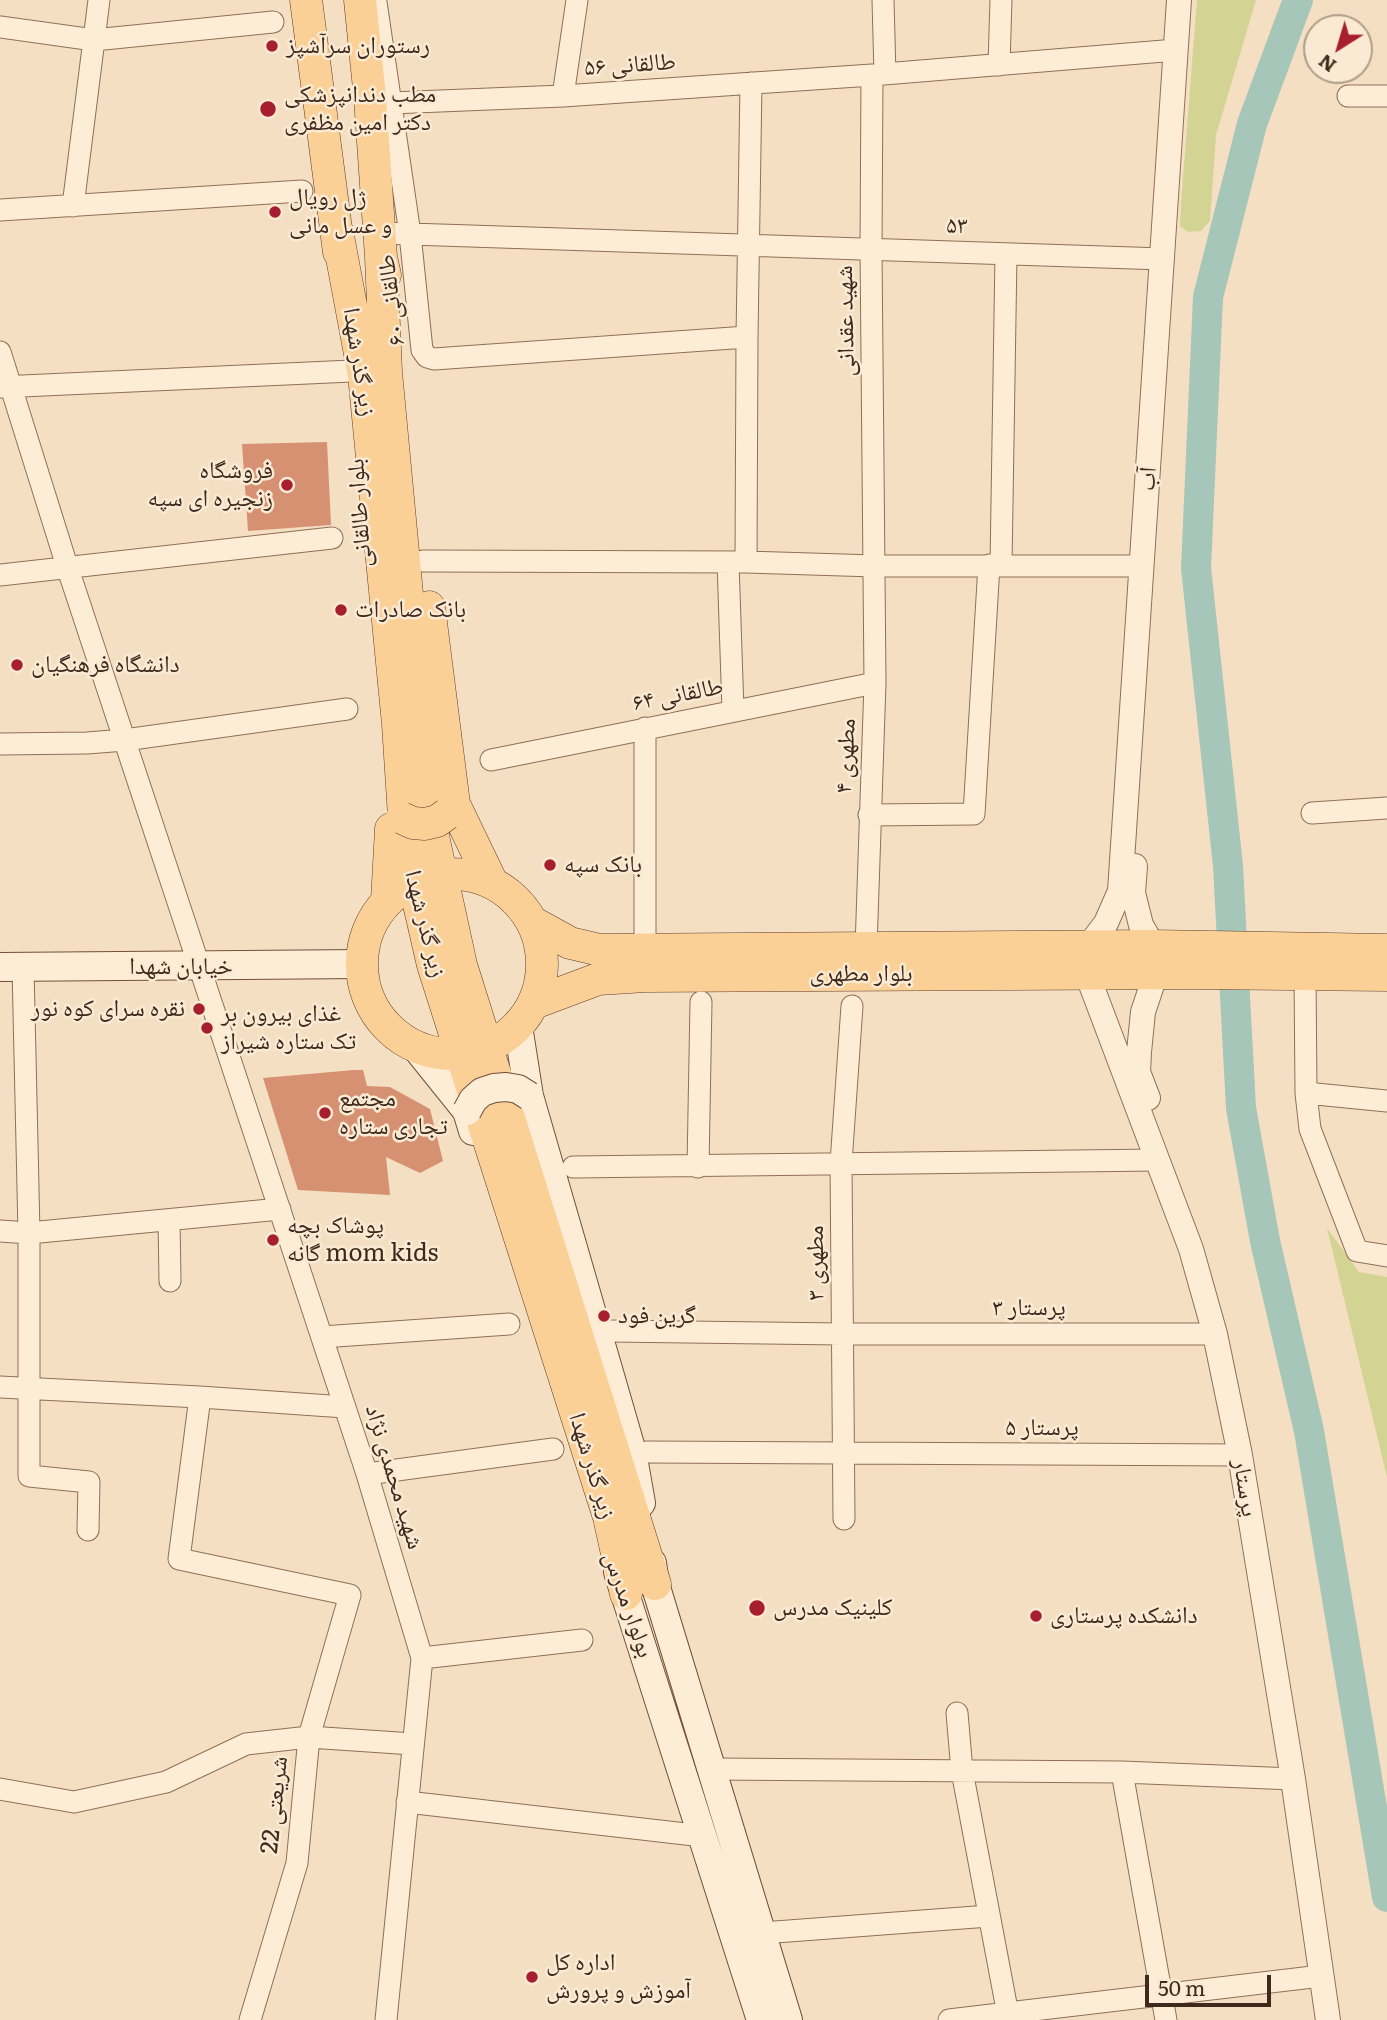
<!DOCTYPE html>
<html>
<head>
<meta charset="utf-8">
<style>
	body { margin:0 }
	#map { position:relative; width:1387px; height:2020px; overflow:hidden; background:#f4dfc2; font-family:Literata,serif }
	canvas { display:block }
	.north { position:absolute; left:1303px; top:14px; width:70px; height:70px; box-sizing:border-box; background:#faead3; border:2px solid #af9d8a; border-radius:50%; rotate:217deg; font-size:19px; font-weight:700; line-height:28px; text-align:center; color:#3e291c }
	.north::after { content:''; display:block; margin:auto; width:24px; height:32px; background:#a71e2f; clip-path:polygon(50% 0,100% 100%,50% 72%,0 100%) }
	.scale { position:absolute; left:1145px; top:1975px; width:126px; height:32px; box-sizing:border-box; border:4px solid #3e291c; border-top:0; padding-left:9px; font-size:21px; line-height:24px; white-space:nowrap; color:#3e291c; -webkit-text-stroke:5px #faead3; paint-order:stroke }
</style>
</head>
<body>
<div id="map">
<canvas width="1387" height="2020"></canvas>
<div class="north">N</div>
<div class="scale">50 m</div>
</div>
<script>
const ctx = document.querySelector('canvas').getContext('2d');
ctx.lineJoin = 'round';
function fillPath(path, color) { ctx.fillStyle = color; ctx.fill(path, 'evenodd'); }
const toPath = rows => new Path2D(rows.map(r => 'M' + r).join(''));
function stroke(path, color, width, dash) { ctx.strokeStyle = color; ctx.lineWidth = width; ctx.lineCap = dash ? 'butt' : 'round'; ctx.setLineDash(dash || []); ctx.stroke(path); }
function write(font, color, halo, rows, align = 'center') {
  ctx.font = font + ' Literata,"Noto Naskh Arabic",serif'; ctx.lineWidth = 5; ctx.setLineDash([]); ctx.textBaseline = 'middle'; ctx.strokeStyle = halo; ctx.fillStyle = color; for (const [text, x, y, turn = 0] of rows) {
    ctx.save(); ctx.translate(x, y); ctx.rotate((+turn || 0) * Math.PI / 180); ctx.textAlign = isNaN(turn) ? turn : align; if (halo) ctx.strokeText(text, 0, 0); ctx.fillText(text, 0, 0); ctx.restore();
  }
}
fillPath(toPath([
	[1197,0,1256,0,1216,135,1210,221,1201,231,1188,232,1180,226,1181,203],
	[1327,1228,1359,1272,1387,1277,1387,1477]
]), '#d3d394');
stroke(toPath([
	[1298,0,1252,124,1208,297,1196,568,1228,866,1241,1108,1265,1241,1309,1431,1387,1897]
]), '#a5c6b8', 30);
fillPath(toPath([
	[327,442,331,525,248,531,242,444],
	[354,1070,363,1070,367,1086,390,1087,430,1109,443,1161,420,1173,386,1157,390,1195,298,1190,263,1078]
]), '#d69173');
const minor = toPath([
	[883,0,885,74],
	[376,2,410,234,422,350,427,357,434,359,747,337],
	[0,27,94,40,273,22],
	[999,65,1001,0],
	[563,96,577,0],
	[1348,96,1387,96],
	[391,103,563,96,872,75,1176,50],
	[73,206,99,0],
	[0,210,302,191],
	[380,233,1163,259],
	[0,352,67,566,367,1474,422,1658,386,2020],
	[0,387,352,371],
	[423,561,746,562,875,566,1142,566],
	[728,562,733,711],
	[746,562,747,337,751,83],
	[1001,565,1006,254],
	[0,575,332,538],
	[0,744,87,743,125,740,347,709],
	[491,760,875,683],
	[1312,813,1387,808],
	[869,815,974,814,989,565],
	[866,948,875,683,871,249,872,75],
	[645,951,645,728],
	[23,967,29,1233,29,1476,89,1482,88,1530],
	[1305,974,1306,1093,1310,1129,1357,1251,1387,1256],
	[1306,1093,1387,1101],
	[573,1167,1157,1160],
	[698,1167,701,1002],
	[169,1220,170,1281],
	[0,1231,29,1233,280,1209],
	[610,1331,842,1334,1215,1334],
	[322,1337,509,1324],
	[0,1387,200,1397,345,1407],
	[200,1397,179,1559,350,1595,309,1737,297,1863,250,2020],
	[646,1452,1240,1455],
	[367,1474,553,1449],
	[844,1519,841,1163,852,1006],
	[422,1658,582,1640],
	[957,1713,962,1771,1009,2020],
	[712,1769,1122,1772,1293,1779],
	[1122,1772,1166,2020],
	[0,1789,74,1802,166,1782,246,1744,309,1737,413,1744],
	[407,1802,703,1836],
	[762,1933,989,1916],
	[949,2020,1321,1976]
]);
const tertiary = toPath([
	[1179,0,1120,891,1106,923,1087,948,1087,974,1191,1249,1215,1334,1240,1455,1293,1779,1328,2020],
	[1135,866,1133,893,1141,925,1153,946,1156,973,1143,1012,1139,1052,1138,1072,1148,1098]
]);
const secondary = toPath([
	[0,967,362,964],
	[518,1026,529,1096,632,1452,641,1503],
	[414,1045,467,1111,473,1131],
	[652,1563,655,1584,788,2020],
	[618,1572,761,2020]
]);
const primary = toPath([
	[306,0,339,252],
	[360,0,370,98,381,257,385,275],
	[337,231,364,375,398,724,406,848,433,965,609,1517,626,1594],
	[381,257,386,372,419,721,434,841,461,965,655,1584],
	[429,607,454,804,492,883],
	'362 964a90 90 0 1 1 180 0a90 90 0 1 1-180 0Z',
	[387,901,391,829],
	[532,922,570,943,600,950,1153,946,1387,950],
	[534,1003,598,979,645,976,1192,973,1387,975]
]);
stroke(minor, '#906f56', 23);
stroke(tertiary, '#906f56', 26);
stroke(secondary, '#724f39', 30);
stroke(primary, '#5e3d2b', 33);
stroke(minor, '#fdedd7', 21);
stroke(tertiary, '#fdedd7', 24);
stroke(secondary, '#fdedd7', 28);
stroke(primary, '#fbd096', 32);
const secondaryBridge = toPath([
	[467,1111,473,1100,482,1092,494,1088,506,1087,518,1089,529,1096]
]);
const primaryBridge = toPath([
	[402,818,413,823,425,824,437,821,447,814]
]);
stroke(secondaryBridge, '#724f39', 30, []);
stroke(primaryBridge, '#5e3d2b', 33, []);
stroke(secondaryBridge, '#fdedd7', 28);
stroke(primaryBridge, '#fbd096', 32);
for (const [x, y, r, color] of [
	[272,46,7,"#a71e2f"],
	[268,109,9,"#a71e2f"],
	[275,212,7,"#a71e2f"],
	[287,485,7,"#a71e2f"],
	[341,610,7,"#a71e2f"],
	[17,665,7,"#a71e2f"],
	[550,865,7,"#a71e2f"],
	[199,1009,7,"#a71e2f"],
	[207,1028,7,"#a71e2f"],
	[325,1113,7,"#a71e2f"],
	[273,1240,7,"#a71e2f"],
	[604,1316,7,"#a71e2f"],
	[757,1608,9,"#a71e2f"],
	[1036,1616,7,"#a71e2f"],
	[532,1977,7,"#a71e2f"]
]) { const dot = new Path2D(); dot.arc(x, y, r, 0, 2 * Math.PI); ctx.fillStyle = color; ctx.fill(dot); stroke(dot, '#faead3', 2.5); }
write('24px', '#3e291c', '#faead3', [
	["رستوران سرآشپز",286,46],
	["مطب دندانپزشکی",284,95],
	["دکتر امین مظفری",284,123],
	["ژل رویال",289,198],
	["و عسل مانی",289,226],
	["فروشگاه",273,471,"right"],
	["زنجیره ای سپه",273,499,"right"],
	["بانک صادرات",355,610],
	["دانشگاه فرهنگیان",31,665],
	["بانک سپه",564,865],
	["نقره سرای کوه نور",185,1009,"right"],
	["غذای بیرون بر",221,1014],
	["تک ستاره شیراز",221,1042],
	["مجتمع",339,1099],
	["تجاری ستاره",339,1127],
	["پوشاک بچه",287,1226],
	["گانه mom kids",287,1254],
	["گرین فود",618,1316],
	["کلینیک مدرس",773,1608],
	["دانشکده پرستاری",1050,1616],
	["اداره کل",546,1963],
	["آموزش و پرورش",546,1991]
], 'left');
write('24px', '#3e291c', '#faead3', [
	["طالقانی ۵۶",630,65,-4],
	["۵۳",957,226,2],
	["طالقانی ۶۰",392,300,-97],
	["شهید عقدانی",846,321,-91],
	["زیر گذر شهدا",359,362,81],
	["آب",1148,479,-86],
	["بلوار طالقانی",360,513,-94],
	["طالقانی ۶۴",678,695,-11],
	["مطهری ۴",846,756,-87],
	["زیر گذر شهدا",425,924,76],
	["خیابان شهدا",181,967],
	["بلوار مطهری",861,974],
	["مطهری ۳",816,1263,-90],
	["پرستار ۳",1029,1308],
	["پرستار ۵",1042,1428],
	["زیر گذر شهدا",592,1466,73],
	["شهید محمدی نژاد",394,1477,73],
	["پرستار",1245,1488,81],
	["بولوار مدرس",628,1605,71],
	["شریعتی 22",275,1805,-84]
]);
</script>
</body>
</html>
